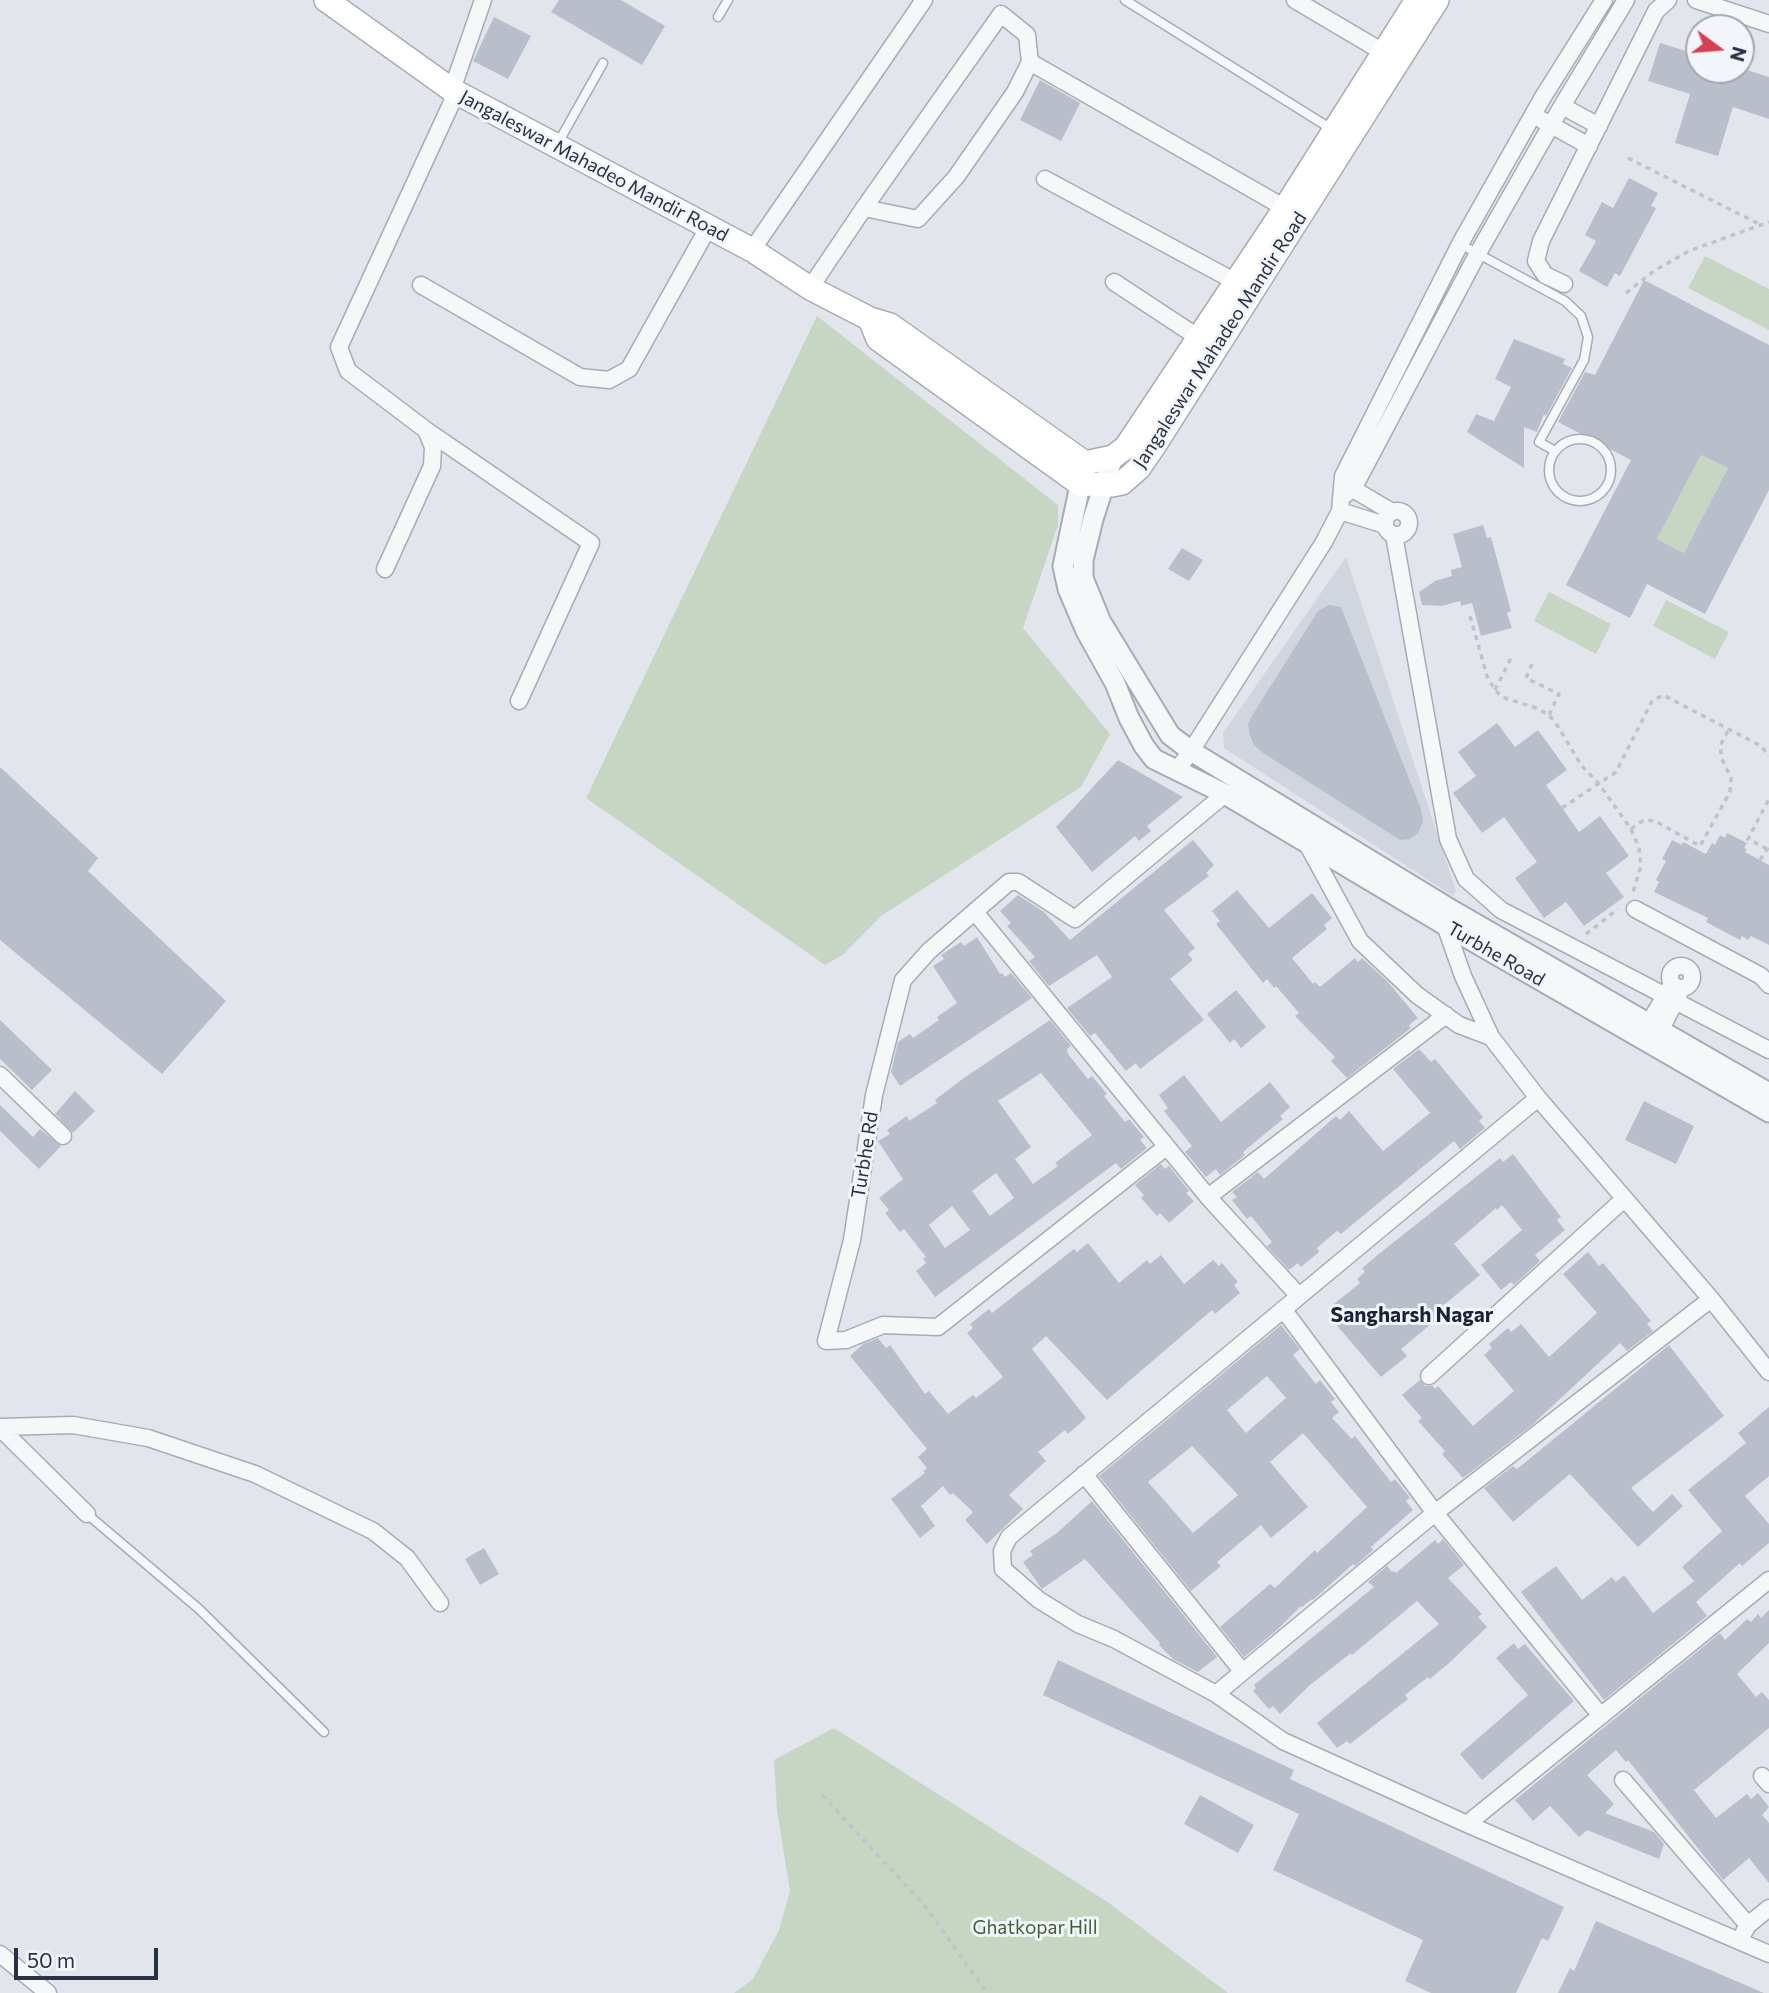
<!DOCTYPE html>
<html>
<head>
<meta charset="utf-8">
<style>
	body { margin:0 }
	#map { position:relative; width:1769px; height:1993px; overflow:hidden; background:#e2e6ec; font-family:Commissioner,sans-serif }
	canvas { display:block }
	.north { position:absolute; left:1685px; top:14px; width:70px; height:70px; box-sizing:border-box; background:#f2f5f9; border:2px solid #a1a7b1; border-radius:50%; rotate:106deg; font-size:19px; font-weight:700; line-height:28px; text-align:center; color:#283245 }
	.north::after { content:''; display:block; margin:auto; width:24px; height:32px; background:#db3d53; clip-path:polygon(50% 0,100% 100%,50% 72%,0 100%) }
	.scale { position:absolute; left:14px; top:1948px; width:144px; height:32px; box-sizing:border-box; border:4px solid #283245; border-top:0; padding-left:9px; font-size:21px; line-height:24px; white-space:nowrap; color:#283245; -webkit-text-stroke:5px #f2f5f9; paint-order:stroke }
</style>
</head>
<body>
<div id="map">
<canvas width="1769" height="1993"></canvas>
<div class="north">N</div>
<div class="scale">50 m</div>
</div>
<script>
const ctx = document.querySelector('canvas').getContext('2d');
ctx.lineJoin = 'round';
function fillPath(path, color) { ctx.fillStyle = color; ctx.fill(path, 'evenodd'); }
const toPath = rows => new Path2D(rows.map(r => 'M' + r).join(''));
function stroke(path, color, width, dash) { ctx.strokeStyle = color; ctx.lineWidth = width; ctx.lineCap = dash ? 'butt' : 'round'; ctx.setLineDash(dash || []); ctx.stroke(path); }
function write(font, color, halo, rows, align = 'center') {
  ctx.font = font + ' Commissioner,sans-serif'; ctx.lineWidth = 6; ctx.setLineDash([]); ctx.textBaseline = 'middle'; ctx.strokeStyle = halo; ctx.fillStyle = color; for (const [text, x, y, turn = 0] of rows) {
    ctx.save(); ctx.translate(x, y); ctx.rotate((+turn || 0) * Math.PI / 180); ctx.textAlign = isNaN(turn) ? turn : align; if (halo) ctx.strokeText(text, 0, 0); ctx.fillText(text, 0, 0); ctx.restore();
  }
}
fillPath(toPath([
	[1346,557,1456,891,1453,896,1224,748,1223,733]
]), '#d0d5de');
fillPath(toPath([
	[1705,256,1769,289,1769,330,1688,288],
	[817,316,1058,505,1058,525,1023,628,1110,734,1081,787,881,916,844,954,825,965,586,798],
	[1701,455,1728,468,1684,553,1657,539],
	[1549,592,1611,624,1596,654,1534,621],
	[1666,600,1729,632,1715,659,1653,626],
	[834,1728,1109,1903,1228,1993,734,1993,753,1979,779,1930,790,1891,777,1810,774,1760]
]), '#c7d6c2');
fillPath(toPath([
	[559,0,621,0,665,26,642,65,551,12],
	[494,17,531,36,508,79,473,61],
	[1660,43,1699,55,1699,70,1747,70,1769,77,1769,119,1733,107,1718,156,1675,143,1690,94,1648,81],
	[1040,80,1080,103,1061,141,1020,120],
	[1629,178,1658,193,1651,206,1656,208,1620,276,1615,273,1607,287,1579,271,1596,241,1585,235,1602,202,1613,208],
	[1644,280,1769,345,1769,490,1705,614,1647,584,1630,618,1566,585,1631,460,1558,422,1585,372,1595,375],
	[1701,455,1728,468,1684,553,1657,539],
	[1514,339,1565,359,1563,364,1572,368,1546,416,1544,414,1537,432,1524,427,1524,468,1467,432,1476,414,1494,421,1511,387,1495,379],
	[1483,525,1487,538,1491,537,1511,611,1507,613,1512,628,1481,636,1472,603,1461,606,1460,601,1442,606,1422,605,1419,592,1435,581,1452,576,1451,570,1462,567,1453,534],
	[1182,548,1203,560,1189,581,1168,569],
	[1329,605,1341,607,1421,809,1423,822,1418,833,1410,839,1400,840,1263,753,1254,745,1250,736,1248,724,1253,714,1318,611],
	[1497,723,1515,747,1538,730,1567,770,1546,785,1579,832,1600,816,1629,856,1606,873,1624,897,1584,926,1566,902,1544,918,1515,878,1537,862,1520,839,1504,817,1482,833,1453,793,1476,776,1458,752],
	[1118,760,1183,797,1147,826,1151,831,1139,841,1135,836,1092,872,1056,827],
	[0,767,98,858,88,871,226,1001,162,1074,0,940],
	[1727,833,1747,843,1744,848,1747,849,1745,852,1769,865,1769,945,1751,936,1748,940,1742,936,1740,940,1706,922,1708,918,1654,892,1659,882,1656,880,1666,861,1662,859,1672,840,1682,845,1683,842,1706,854,1712,843,1715,845,1720,835,1725,838],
	[1193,840,1214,865,1206,873,1209,876,1164,910,1195,948,1188,954,1193,960,1170,979,1204,1020,1140,1069,1136,1063,1126,1071,1095,1033,1090,1036,1067,1008,1112,977,1097,955,1049,986,1029,961,1035,957,1007,926,1011,923,1000,911,1018,895,1044,912,1070,940],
	[1237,890,1269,928,1312,893,1332,918,1324,925,1327,929,1292,958,1313,984,1315,982,1320,987,1355,958,1358,962,1362,958,1388,982,1418,1018,1409,1025,1411,1028,1347,1078,1331,1061,1335,1057,1295,1016,1299,1013,1276,986,1274,988,1267,979,1263,983,1216,924,1220,921,1212,911],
	[977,937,1000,974,1002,973,1005,977,1011,973,1032,998,900,1086,891,1072,898,1042,910,1034,913,1038,939,1020,937,1017,957,1003,933,966,944,959,941,955,961,942,964,946],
	[1236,990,1266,1027,1241,1048,1234,1039,1230,1043,1207,1014],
	[0,1020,52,1070,32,1090,0,1059],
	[1050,1020,1071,1046,1067,1049,1068,1054,1088,1079,1092,1076,1107,1094,1104,1096,1125,1122,1129,1119,1144,1137,1140,1140,1147,1148,1121,1169,1116,1163,935,1297,916,1271,926,1263,923,1259,926,1257,904,1229,900,1232,885,1213,889,1210,879,1198,903,1179,878,1141,890,1134,887,1130,907,1116,909,1121,937,1103,935,1100,961,1080],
	[1041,1073,1092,1135,1055,1163,1058,1166,1033,1184,1015,1159,1031,1147,998,1101],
	[996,1173,1014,1198,990,1216,972,1191],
	[952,1206,970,1230,945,1248,929,1225],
	[1419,1049,1431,1062,1435,1059,1483,1117,1479,1121,1485,1128,1460,1149,1454,1141,1341,1234,1337,1231,1317,1248,1319,1252,1301,1267,1298,1263,1289,1270,1267,1246,1272,1242,1251,1216,1247,1219,1232,1200,1237,1197,1232,1192,1258,1172,1264,1179,1336,1116,1340,1120,1349,1111,1383,1151,1430,1113,1393,1069],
	[1184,1075,1221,1122,1270,1082,1290,1107,1280,1116,1283,1119,1243,1152,1245,1155,1220,1175,1216,1169,1206,1177,1185,1152,1192,1146,1164,1111,1168,1108,1159,1095],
	[75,1091,95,1111,73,1133,55,1114],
	[1644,1101,1694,1126,1676,1164,1625,1140],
	[0,1105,33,1137,40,1129,61,1146,39,1169,0,1131],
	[1513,1154,1561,1217,1557,1220,1565,1230,1535,1255,1540,1261,1514,1285,1511,1282,1501,1290,1481,1265,1522,1230,1502,1205,1497,1210,1496,1208,1454,1244,1480,1275,1439,1309,1443,1314,1401,1349,1407,1356,1381,1377,1333,1321,1337,1318,1329,1308,1360,1283,1357,1279,1365,1272,1362,1268,1380,1253,1500,1158,1503,1162],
	[1161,1164,1165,1169,1169,1166,1189,1191,1186,1193,1194,1201,1169,1223,1160,1213,1157,1216,1141,1198,1144,1195,1135,1185],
	[1088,1243,1119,1283,1147,1260,1150,1264,1161,1255,1184,1284,1213,1260,1219,1266,1222,1263,1238,1282,1234,1285,1240,1293,1215,1314,1212,1310,1107,1400,1046,1336,1032,1349,1086,1418,1068,1434,1065,1430,1038,1452,1046,1461,1009,1495,1023,1509,987,1544,965,1520,973,1512,953,1493,950,1495,943,1486,921,1506,935,1526,920,1538,891,1499,925,1473,923,1471,927,1468,918,1457,927,1449,850,1356,863,1344,878,1338,886,1348,890,1345,925,1394,929,1391,948,1414,973,1395,976,1398,1003,1377,967,1333,973,1328,970,1324,989,1309,992,1313,1074,1249,1077,1252],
	[1588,1252,1599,1266,1603,1263,1633,1299,1651,1321,1647,1324,1653,1331,1627,1351,1620,1343,1532,1425,1463,1478,1442,1454,1445,1451,1418,1421,1422,1418,1402,1395,1420,1380,1425,1386,1433,1386,1435,1389,1438,1386,1473,1426,1514,1391,1484,1355,1492,1348,1489,1344,1508,1328,1511,1332,1521,1324,1549,1357,1597,1313,1563,1274],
	[1281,1325,1300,1349,1293,1355,1316,1384,1320,1380,1335,1399,1331,1402,1339,1412,1332,1418,1352,1439,1355,1436,1391,1482,1395,1479,1410,1498,1406,1501,1413,1510,1371,1547,1373,1550,1355,1566,1353,1564,1313,1600,1312,1599,1302,1607,1301,1606,1277,1630,1244,1657,1220,1627,1270,1584,1275,1588,1315,1550,1317,1553,1367,1507,1303,1433,1270,1462,1308,1507,1271,1538,1261,1525,1217,1562,1221,1566,1191,1591,1099,1476],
	[1267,1376,1286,1398,1246,1433,1227,1410],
	[1192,1446,1238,1495,1193,1533,1148,1482],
	[1669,1345,1724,1416,1631,1488,1653,1512,1672,1494,1683,1506,1638,1547,1570,1474,1513,1522,1484,1488,1513,1466,1517,1469],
	[1769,1407,1769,1476,1745,1496,1769,1524,1769,1543,1742,1566,1740,1563,1696,1602,1707,1616,1604,1700,1521,1592,1556,1566,1582,1600,1612,1577,1616,1582,1624,1575,1653,1613,1694,1581,1682,1567,1722,1531,1688,1490,1746,1443,1738,1433],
	[1092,1501,1217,1657,1198,1672,1173,1659,1159,1645,1160,1643,1085,1559,1042,1589,1023,1562,1033,1555,1030,1551,1057,1533],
	[1443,1539,1464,1565,1448,1578,1482,1614,1478,1617,1487,1627,1448,1664,1430,1679,1428,1677,1405,1695,1408,1699,1350,1744,1347,1741,1337,1748,1317,1723,1439,1624,1417,1601,1352,1655,1351,1653,1310,1685,1280,1714,1273,1706,1269,1709,1253,1691,1256,1688,1254,1685,1374,1587,1368,1582,1387,1566,1392,1572,1394,1571,1396,1573,1435,1540,1438,1544],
	[484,1548,499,1574,480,1585,465,1559],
	[1769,1610,1769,1643,1737,1674,1756,1697,1762,1692,1769,1700,1769,1728,1694,1790,1716,1818,1747,1794,1751,1799,1758,1793,1769,1807,1762,1815,1769,1823,1769,1883,1749,1858,1723,1880,1628,1760,1626,1762,1616,1750,1587,1775,1614,1804,1605,1813,1654,1832,1664,1844,1659,1859,1587,1830,1579,1837,1550,1806,1533,1821,1515,1800,1720,1633,1725,1640,1747,1619,1751,1622,1758,1614,1761,1618],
	[1514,1643,1518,1649,1525,1644,1574,1701,1482,1780,1460,1754,1528,1695,1496,1658],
	[1058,1660,1294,1770,1290,1779,1564,1907,1548,1941,1542,1938,1516,1993,1431,1993,1405,1981,1423,1940,1273,1870,1299,1814,1043,1695],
	[1200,1795,1254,1825,1238,1853,1184,1824],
	[1596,1921,1764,1993,1558,1993,1570,1968,1574,1971]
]), '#b9bfca');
const service = toPath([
	[1125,0,1333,130],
	[718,17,728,0],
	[558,143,603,63],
	[1460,244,1565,301,1581,316,1588,337,1584,360,1539,442,1555,451],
	'1549 470a31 31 0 1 1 62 0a31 31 0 1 1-62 0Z',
	[87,1514,199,1609,324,1732]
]);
const minor = toPath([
	[1295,0,1383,52],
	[1696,0,1769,24],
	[1030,62,1285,208],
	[1562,106,1599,126],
	[1542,120,1589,146],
	[1045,179,1236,282],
	[752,250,924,0],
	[1114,282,1199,338],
	[1564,284,1545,275,1536,261,1541,241,1656,11,1668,0],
	[421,285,580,377,609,380,629,369,708,228],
	[810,288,864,208,1001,14,1027,35,1030,62,1015,92,956,177,918,219,864,208],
	[426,430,591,543,519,701],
	[1353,489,1392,512],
	[1343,496,1353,489,1478,253,1562,106,1626,0],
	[1340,511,1385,525],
	'1385 523a12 12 0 1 1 24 0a12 12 0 1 1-24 0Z',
	[1394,535,1448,839,1466,879,1501,910,1769,1050],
	[385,569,432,466,433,447,426,430,348,371,339,347,452,102,452,90,483,0],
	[1177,770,1191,751,1324,542,1340,511,1343,476,1460,244,1543,97,1604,0],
	[1306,842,1360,941,1417,995,1459,1025,1491,1037],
	[1635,909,1761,976,1769,985],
	[975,912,1208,1197,1299,1296],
	[1445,925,1463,976,1491,1037,1538,1098,1711,1299,1769,1372],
	'1670 977a11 11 0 1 1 22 0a11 11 0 1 1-22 0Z',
	[1643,1033,1669,989],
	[1656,1039,1679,994],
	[0,1075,63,1136],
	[1538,1098,1009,1537,1002,1551,1003,1569,1039,1600,1078,1624,1114,1639,1216,1694,1283,1741,1467,1824,1769,1954],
	[1166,1147,938,1327,883,1325,846,1340,826,1341,852,1240,874,1095,903,980,929,951,1009,882,1018,882,1075,919,1225,794],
	[1208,1197,1446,1015],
	[1283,1309,1435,1513,1601,1716],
	[1429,1376,1624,1199],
	[0,1427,73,1425,148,1438,255,1474,373,1531,407,1558,440,1603],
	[0,1428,87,1514],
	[1084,1474,1242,1671],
	[1216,1694,1435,1513,1711,1299],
	[1762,1776,1769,1784],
	[1623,1780,1748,1925],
	[1467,1824,1769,1580],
	[1744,1932,1748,1925,1769,1908],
	[0,1954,48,1993]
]);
const tertiary = toPath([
	[1113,457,1093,519,1083,560,1083,578,1101,622,1170,735,1191,751,1455,912,1769,1093],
	[1083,471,1063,566,1068,589,1086,631,1115,683,1129,718,1144,746,1154,759,1225,794,1445,925,1769,1112]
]);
const secondary = toPath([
	[326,0,452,90,752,250,810,288,870,319,890,325,1085,463,1113,457,1126,447,1285,208,1417,0],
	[870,319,878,339,1080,484,1112,485,1122,483,1139,468,1154,446,1437,0]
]);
stroke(service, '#a6acb7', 11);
stroke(minor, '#a6acb7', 19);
stroke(tertiary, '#a6acb7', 23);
stroke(secondary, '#a6acb7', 26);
stroke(toPath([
	[1628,158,1759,224],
	[1626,293,1654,271,1689,251,1769,222],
	[1470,616,1487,676,1495,690,1502,697,1536,708,1549,715,1557,725,1581,765,1599,784,1631,829,1639,848,1641,866,1633,892],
	[1532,664,1526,678,1559,694,1549,715],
	[1495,690,1511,658],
	[1562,808,1616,772,1652,701,1663,695,1761,746,1769,756],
	[1631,829,1644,820,1655,821,1700,846,1730,792,1731,778,1722,759,1720,746,1729,729],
	[1767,849,1748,839,1769,799],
	[1760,860,1767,849,1769,850],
	[1586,934,1618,909],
	[822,1795,926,1907,987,1993]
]), '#c0c4ca', 3.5, [5, 5]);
stroke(service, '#f5f7f9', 8);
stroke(minor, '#f5f7f9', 16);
stroke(tertiary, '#f5f7f9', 19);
stroke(secondary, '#fff', 23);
write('19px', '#283245', '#f2f5f9', [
	["Jangaleswar Mahadeo Mandir Road",594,166,28],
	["Jangaleswar Mahadeo Mandir Road",1220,340,-57],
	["Turbhe Road",1496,954,30],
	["Turbhe Rd",865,1155,-81]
]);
write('19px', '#3c6234', '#f2f5f9', [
	["Ghatkopar Hill",1035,1928]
]);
write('bold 21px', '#1a2336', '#f2f5f9', [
	["Sangharsh Nagar",1412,1315]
]);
</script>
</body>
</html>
